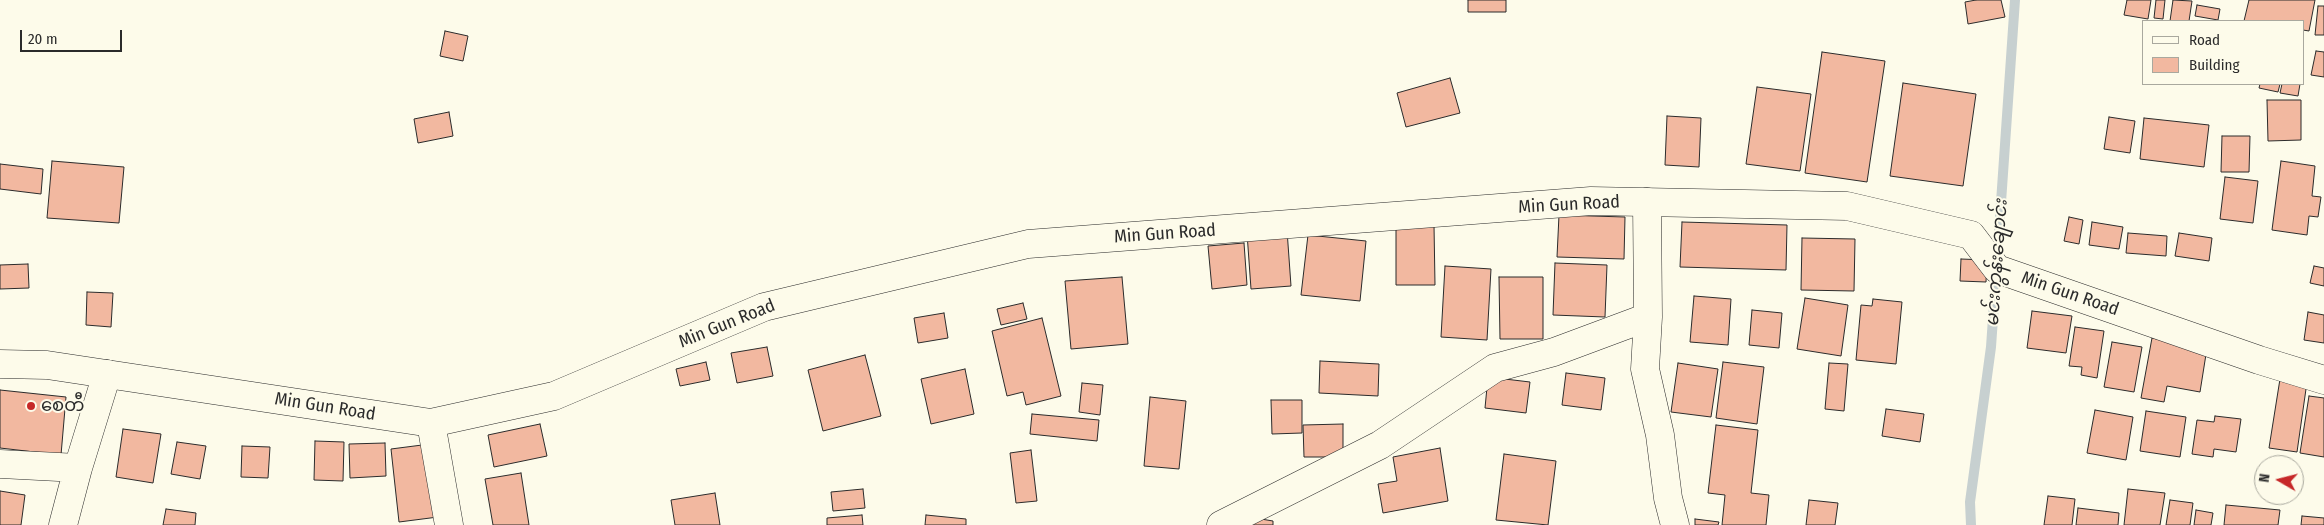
<!DOCTYPE html>
<html>
<head>
<meta charset="utf-8">
<style>
	body { margin:0 }
	#map { position:relative; width:2324px; height:525px; overflow:hidden; background:#fdfbea; font-family:"Fira Sans Condensed",sans-serif }
	canvas { display:block }
	.legend { position:absolute; left:2142px; top:20px; width:162px; height:65px; box-sizing:border-box; background:#fdfbea; border:1px solid #a9a89e; margin:0; padding:6px 9px; list-style:none; font-size:15px; color:#2b2b2b }
	.legend li { display:flex; align-items:center; gap:10px; height:25px }
	.legend b { width:25px; border:1px solid #a9a89e }
	.north { position:absolute; left:2254px; top:455px; width:50px; height:50px; box-sizing:border-box; background:#fdfbea; border:1px solid #a9a89e; border-radius:50%; rotate:278deg; font-size:14px; font-weight:700; line-height:20px; text-align:center; color:#2b2b2b }
	.north::after { content:''; display:block; margin:auto; width:18px; height:22px; background:#c62828; clip-path:polygon(50% 0,100% 100%,50% 72%,0 100%) }
	.scale { position:absolute; left:20px; top:30px; width:102px; height:22px; box-sizing:border-box; border:2px solid #2b2b2b; border-top:0; padding-left:6px; font-size:15px; line-height:18px; white-space:nowrap; color:#2b2b2b; -webkit-text-stroke:4px #fdfbea; paint-order:stroke }
</style>
</head>
<body>
<div id="map">
<canvas width="2324" height="525"></canvas>
<ul class="legend">
<li><b style="height:6px;background:#fdfbea"></b>Road</li>
<li><b style="height:14px;background:#f2b8a0"></b>Building</li>
</ul>
<div class="north">N</div>
<div class="scale">20 m</div>
</div>
<script>
const ctx = document.querySelector('canvas').getContext('2d');
ctx.lineJoin = 'round';
const toPath = rows => new Path2D(rows.map(r => 'M' + r).join(''));
function stroke(path, color, width, dash) { ctx.strokeStyle = color; ctx.lineWidth = width; ctx.lineCap = dash ? 'butt' : 'round'; ctx.setLineDash(dash || []); ctx.stroke(path); }
function fillPath(path, color) { ctx.fillStyle = color; ctx.fill(path, 'evenodd'); }
function write(font, color, halo, rows, align = 'center') {
  ctx.font = font + ' "Fira Sans Condensed","Noto Sans Myanmar",sans-serif'; ctx.lineWidth = 4; ctx.setLineDash([]); ctx.textBaseline = 'middle'; ctx.strokeStyle = halo; ctx.fillStyle = color; for (const [text, x, y, turn = 0] of rows) {
    ctx.save(); ctx.translate(x, y); ctx.rotate((+turn || 0) * Math.PI / 180); ctx.textAlign = isNaN(turn) ? turn : align; if (halo) ctx.strokeText(text, 0, 0); ctx.fillText(text, 0, 0); ctx.restore();
  }
}
stroke(toPath([
	[1971,525,1970,502,1991,347,2015,0]
]), '#c7d0d0', 10);
const building = toPath([
	[1468,0,1506,0,1506,12,1468,12,1468,0],
	[1976,0,2001,0,2005,17,1968,24,1965,2,1976,0],
	[2127,0,2151,0,2148,19,2124,15,2127,0],
	[2156,0,2165,0,2163,19,2154,18,2156,0],
	[2173,0,2192,1,2189,21,2170,21,2173,0],
	[2249,0,2315,0,2309,31,2303,30,2303,21,2244,21,2249,0],
	[2197,5,2220,9,2218,20,2195,16,2197,5],
	[2318,6,2324,6,2324,35,2315,35,2318,6],
	[445,31,468,36,463,61,440,56,445,31],
	[2316,51,2324,52,2324,77,2311,75,2316,51],
	[1822,52,1885,61,1867,182,1805,173,1822,52],
	[1450,78,1460,113,1406,127,1397,93,1450,78],
	[1903,83,1976,94,1963,186,1890,176,1903,83],
	[2260,84,2280,84,2278,92,2259,88,2260,84],
	[2282,84,2300,84,2298,96,2280,93,2282,84],
	[1757,87,1811,94,1800,171,1746,164,1757,87],
	[2267,100,2301,100,2301,140,2268,141,2267,100],
	[449,112,453,136,418,143,414,119,449,112],
	[1667,116,1701,118,1699,167,1665,165,1667,116],
	[2109,117,2135,121,2130,153,2104,149,2109,117],
	[2144,118,2209,125,2204,167,2140,159,2144,118],
	[2222,136,2250,136,2249,172,2221,172,2222,136],
	[52,161,124,167,119,223,47,218,52,161],
	[2281,161,2315,166,2312,196,2321,197,2318,217,2309,216,2307,235,2272,230,2281,161],
	[0,164,43,169,41,194,0,189,0,164],
	[2225,177,2258,181,2253,223,2220,219,2225,177],
	[1559,215,1625,217,1624,259,1557,257,1559,215],
	[2069,217,2083,220,2079,244,2064,241,2069,217],
	[1682,222,1787,225,1786,270,1680,267,1682,222],
	[2092,222,2123,227,2119,249,2089,245,2092,222],
	[1396,225,1434,225,1435,285,1396,285,1396,225],
	[1287,230,1291,286,1251,289,1247,233,1287,230],
	[2128,233,2167,236,2166,256,2126,253,2128,233],
	[2179,233,2212,238,2209,261,2175,256,2179,233],
	[1308,235,1366,241,1360,301,1301,295,1308,235],
	[1802,238,1855,239,1854,291,1801,290,1802,238],
	[1244,243,1247,285,1212,289,1208,246,1244,243],
	[1961,259,1987,260,1986,282,1960,281,1961,259],
	[1555,263,1607,265,1605,317,1553,315,1555,263],
	[28,264,29,288,0,289,0,265,28,264],
	[1445,266,1491,269,1487,340,1441,337,1445,266],
	[2314,266,2324,268,2324,286,2310,283,2314,266],
	[1122,277,1128,344,1071,349,1065,281,1122,277],
	[1499,277,1543,277,1543,339,1500,339,1499,277],
	[87,292,113,293,111,327,86,325,87,292],
	[1694,296,1731,299,1728,345,1690,342,1694,296],
	[1805,298,1848,305,1841,356,1797,349,1805,298],
	[1873,299,1902,302,1896,364,1856,360,1861,305,1872,306,1873,299],
	[1023,303,1027,319,1001,325,997,309,1023,303],
	[1752,310,1782,313,1779,348,1749,345,1752,310],
	[2032,311,2072,316,2066,353,2027,348,2032,311],
	[2308,312,2324,315,2324,343,2304,340,2308,312],
	[944,313,948,338,918,343,914,318,944,313],
	[1042,318,1061,396,1026,405,1023,392,1007,396,992,331,1042,318],
	[2075,327,2104,331,2097,378,2081,375,2082,367,2069,366,2075,327],
	[2152,338,2207,348,2200,392,2167,386,2164,402,2141,398,2152,338],
	[2112,342,2142,347,2134,392,2104,387,2112,342],
	[767,347,773,376,737,383,731,353,767,347],
	[865,355,881,416,823,431,808,370,865,355],
	[1320,361,1379,364,1378,396,1319,393,1320,361],
	[706,362,710,380,680,386,676,369,706,362],
	[1723,362,1764,367,1757,424,1716,418,1723,362],
	[1678,363,1718,369,1711,417,1671,412,1678,363],
	[1829,363,1848,364,1844,411,1825,409,1829,363],
	[965,369,974,414,931,424,921,379,965,369],
	[1566,373,1605,378,1601,410,1562,405,1566,373],
	[1488,377,1530,382,1526,413,1485,408,1488,377],
	[2280,379,2307,382,2297,452,2269,448,2280,379],
	[1082,383,1103,385,1100,415,1079,412,1082,383],
	[0,390,66,397,61,455,0,448,0,390],
	[2309,396,2324,398,2324,457,2300,453,2309,396],
	[1150,397,1186,401,1179,469,1144,466,1150,397],
	[1271,400,1302,400,1302,433,1272,434,1271,400],
	[1886,409,1924,414,1920,442,1882,436,1886,409],
	[2095,410,2133,417,2126,460,2087,453,2095,410],
	[2146,411,2186,417,2180,457,2140,451,2146,411],
	[1032,414,1099,420,1097,441,1030,434,1032,414],
	[2215,416,2241,419,2236,452,2214,449,2213,457,2192,454,2197,420,2214,422,2215,416],
	[540,424,547,456,494,467,488,435,540,424],
	[1343,424,1343,457,1304,457,1303,425,1343,424],
	[1716,425,1758,430,1751,493,1769,495,1766,525,1722,525,1725,495,1708,493,1716,425],
	[123,429,161,434,153,483,116,477,123,429],
	[315,441,344,442,343,481,314,480,315,441],
	[177,442,206,446,200,479,171,474,177,442],
	[385,443,386,476,350,478,349,444,385,443],
	[430,444,438,517,399,522,391,449,430,444],
	[242,446,270,447,268,478,241,477,242,446],
	[1440,448,1448,501,1383,513,1378,484,1397,481,1393,457,1440,448],
	[1031,450,1037,501,1016,503,1010,453,1031,450],
	[1504,454,1556,461,1548,525,1496,520,1504,454],
	[521,473,529,525,493,525,485,479,521,473],
	[863,489,865,508,833,511,831,492,863,489],
	[2128,489,2165,493,2160,525,2124,525,2128,489],
	[0,491,25,495,21,525,0,525,0,491],
	[715,493,720,525,675,525,671,500,715,493],
	[2048,496,2075,499,2072,525,2044,525,2048,496],
	[1809,500,1838,503,1835,525,1806,525,1809,500],
	[2170,500,2193,503,2190,525,2166,525,2170,500],
	[2226,505,2280,510,2278,525,2224,525,2226,505],
	[2078,508,2119,513,2118,525,2076,525,2078,508],
	[166,509,196,513,195,525,163,525,166,509],
	[2196,510,2213,513,2211,525,2194,525,2196,510],
	[862,515,863,525,827,525,827,518,862,515],
	[926,515,966,519,966,525,925,525,926,515],
	[2302,516,2324,518,2324,525,2301,525,2302,516],
	[1249,517,1273,521,1273,525,1248,525,1249,517],
	[1695,519,1719,522,1718,525,1695,525,1695,519]
]);
fillPath(building, '#f2b8a0');
stroke(building, '#2b2b2b', 1);
const minor = toPath([
	[1648,317,1645,369,1660,435,1668,498,1675,525],
	[431,423,449,525],
	[0,464,78,468],
	[63,525,78,468,107,374],
	[1221,525,1380,445,1495,368,1554,352,1648,317,1647,202]
]);
const tertiary = toPath([
	[0,364,47,365,431,423,554,396,764,307,1028,244,1591,201,1847,206,1971,235,1997,269,2259,360,2324,380]
]);
stroke(minor, '#2b2b2b', 29);
stroke(tertiary, '#2b2b2b', 29);
stroke(minor, '#fdfbea', 28);
stroke(tertiary, '#fdfbea', 28);
for (const [x, y, r, color] of [
	[31,406,5,"#c62828"]
]) { const dot = new Path2D(); dot.arc(x, y, r, 0, 2 * Math.PI); ctx.fillStyle = color; ctx.fill(dot); stroke(dot, '#fdfbea', 2); }
write('18px', '#2b2b2b', '#fdfbea', [
	["Min Gun Road",1569,205,-3],
	["Min Gun Road",1165,234,-4],
	["Min Gun Road",2070,294,19],
	["Min Gun Road",727,324,-22],
	["Min Gun Road",325,407,9]
]);
write('18px', '#2b2b2b', '#fdfbea', [
	["စေတီ",41,406]
], 'left');
write('italic 19px', '#2b2b2b', '#fdfbea', [
	["မင်းကွန်းချောင်း",1997,263,-86]
]);
</script>
</body>
</html>
